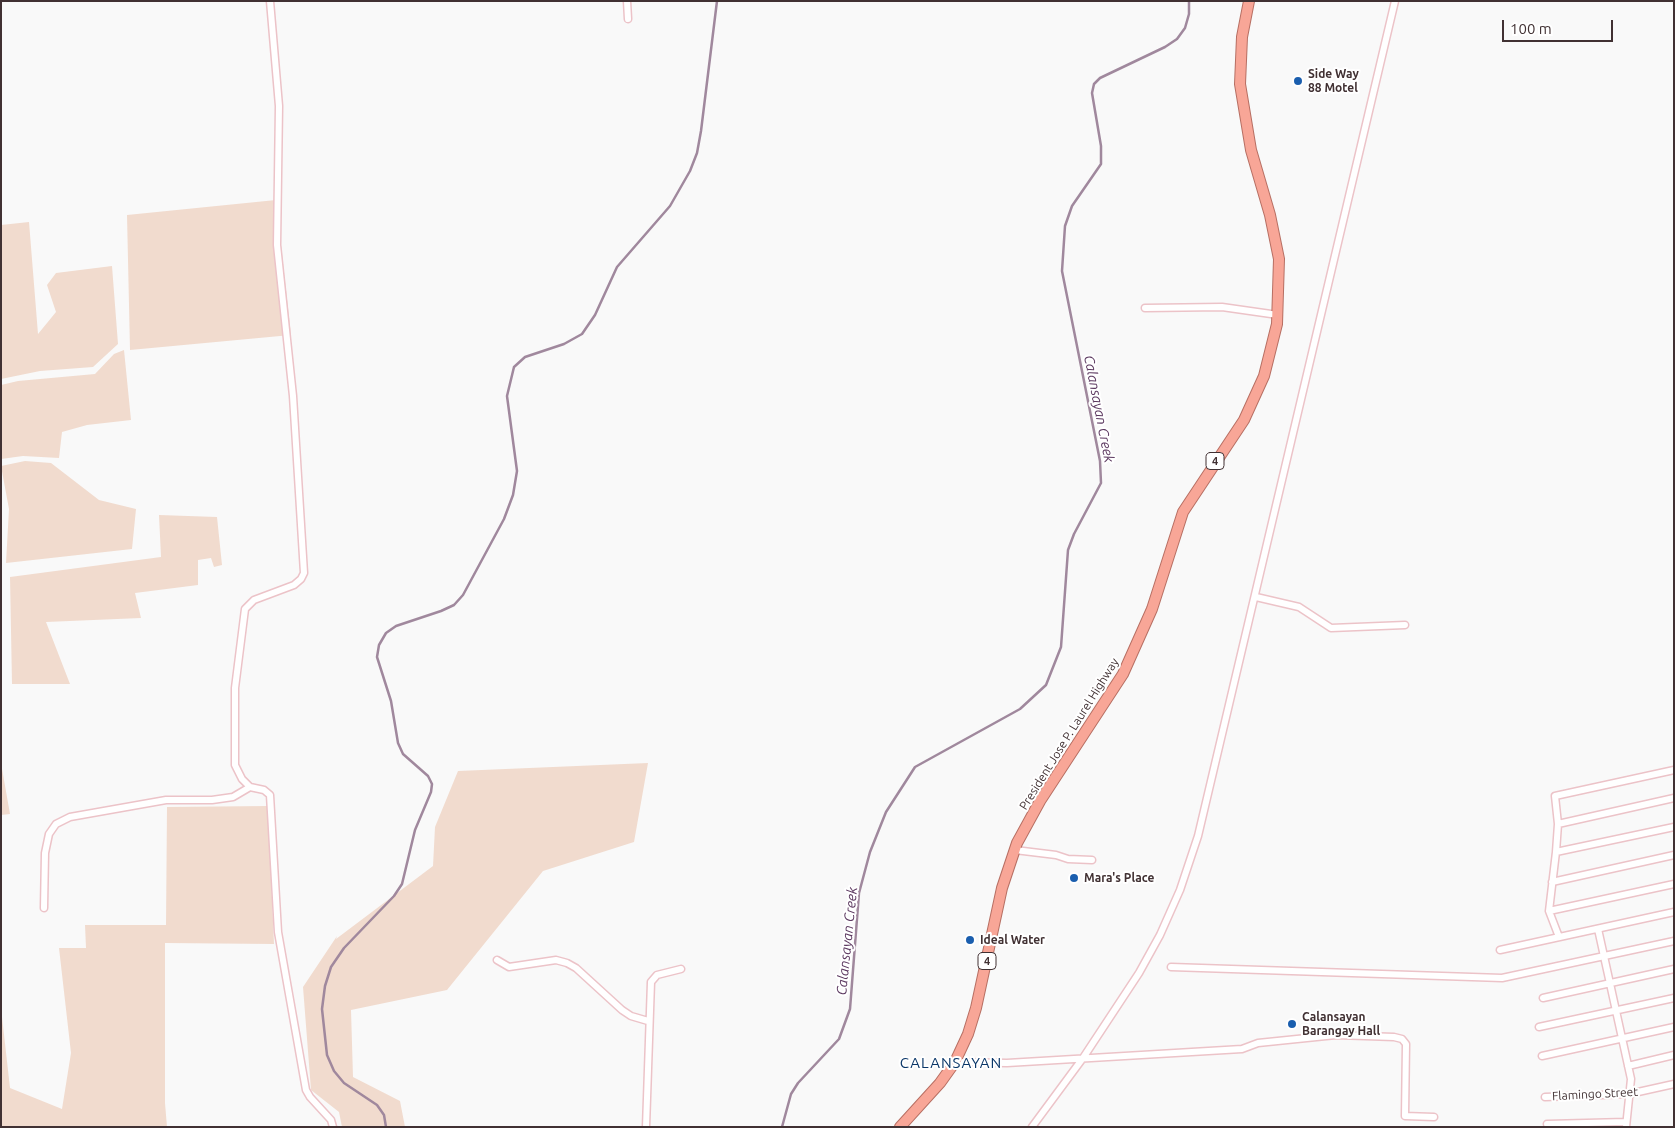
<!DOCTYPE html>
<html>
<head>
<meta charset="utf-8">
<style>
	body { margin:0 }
	#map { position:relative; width:1675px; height:1128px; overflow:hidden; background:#f9f9f9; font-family:Ubuntu,sans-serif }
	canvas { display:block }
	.frame { position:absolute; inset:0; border:2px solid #413133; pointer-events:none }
	.scale { position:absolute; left:1502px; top:20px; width:111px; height:22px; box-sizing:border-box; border:2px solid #413133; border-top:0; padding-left:6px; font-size:15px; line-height:18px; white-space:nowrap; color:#413133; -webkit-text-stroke:4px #fff; paint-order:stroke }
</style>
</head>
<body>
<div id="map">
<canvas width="1675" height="1128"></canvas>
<div class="frame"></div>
<div class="scale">100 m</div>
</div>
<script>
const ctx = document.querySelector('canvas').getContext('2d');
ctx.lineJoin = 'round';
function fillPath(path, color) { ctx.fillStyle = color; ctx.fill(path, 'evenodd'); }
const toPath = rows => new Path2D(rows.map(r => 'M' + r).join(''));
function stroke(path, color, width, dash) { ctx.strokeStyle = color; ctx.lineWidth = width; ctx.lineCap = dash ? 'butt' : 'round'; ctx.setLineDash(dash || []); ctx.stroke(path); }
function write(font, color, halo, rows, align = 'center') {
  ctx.font = font + ' Ubuntu,sans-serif'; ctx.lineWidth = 4; ctx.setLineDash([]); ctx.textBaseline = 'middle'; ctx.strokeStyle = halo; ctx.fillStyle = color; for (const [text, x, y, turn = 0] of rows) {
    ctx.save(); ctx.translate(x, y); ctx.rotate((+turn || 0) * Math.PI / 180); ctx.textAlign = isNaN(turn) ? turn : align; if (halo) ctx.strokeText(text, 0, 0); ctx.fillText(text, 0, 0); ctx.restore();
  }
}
fillPath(toPath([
	[276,200,291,335,130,350,127,215],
	[29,222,38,334,56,312,47,285,56,273,112,266,118,344,93,367,40,371,1,379,1,225],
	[124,350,131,420,87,425,62,432,59,458,23,456,1,459,1,385,18,381,95,374,114,354],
	[25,461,51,463,99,500,136,509,132,549,6,563,9,509,1,466],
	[159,515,217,517,222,565,214,567,211,558,198,560,198,585,135,593,141,618,46,622,70,684,12,684,10,577,161,557],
	[1,763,10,814,1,815],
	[648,763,634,842,543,871,447,990,351,1010,353,1077,400,1101,405,1127,342,1127,339,1112,311,1090,303,987,337,936,336,939,433,866,435,827,458,771],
	[268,806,274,944,165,943,165,1103,167,1127,1,1127,1,1008,10,1088,62,1109,71,1053,59,948,86,948,85,925,166,925,167,807]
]), '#f1dbce');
stroke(toPath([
	[386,1127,384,1115,377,1105,344,1083,334,1071,327,1055,322,1009,325,986,331,967,344,948,394,896,402,884,415,830,431,792,432,784,428,776,403,754,398,743,391,701,377,657,379,645,386,633,396,626,441,611,454,605,463,595,504,519,513,495,517,471,507,396,514,367,525,357,564,344,582,334,595,315,617,267,670,206,690,171,697,153,701,131,717,1],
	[782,1127,791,1094,798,1083,839,1039,850,1009,859,893,870,852,886,812,915,767,1020,709,1046,685,1061,647,1068,550,1074,534,1101,483,1100,461,1062,271,1065,226,1072,206,1101,164,1101,146,1092,93,1094,84,1100,78,1165,47,1177,39,1185,28,1189,14,1189,1]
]), '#a0889d', 2.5);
const minor = toPath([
	[270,1,279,106,277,245,293,396,304,573,301,579,294,585,254,600,245,609,235,688,235,765,242,779,250,787,264,790,270,795,278,932,306,1090,310,1097,331,1120,333,1127],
	[627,1,628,19],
	[1145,308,1222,307,1278,315],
	[1256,597,1299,607,1331,628,1405,625],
	[1558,824,1674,798],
	[1015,850,1056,855,1068,859,1092,860],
	[1556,852,1674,827],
	[1552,882,1674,855],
	[44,908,45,853,49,834,56,824,70,817,166,800,212,800,233,797,250,787],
	[1549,911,1674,884],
	[1598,929,1631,1079,1626,1127],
	[1559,937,1549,911,1556,852,1558,824,1555,796,1674,770],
	[1500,950,1674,912],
	[497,960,509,967,556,960,567,963,576,968,622,1010,631,1016,648,1021],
	[1171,967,1502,978,1674,941],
	[1543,998,1674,969],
	[1539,1027,1674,998],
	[1542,1056,1674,1027],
	[955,1062,1007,1063,1242,1049,1258,1043,1336,1035,1394,1037,1402,1039,1406,1044,1405,1116,1434,1117],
	[1628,1066,1674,1055],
	[1545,1097,1629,1094,1674,1084],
	[1547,1124,1626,1122],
	[646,1127,651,982,657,975,681,969],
	[1032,1127,1083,1058,1139,973,1160,935,1180,890,1198,836,1395,1]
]);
const trunk = toPath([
	[900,1127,940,1083,955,1062,968,1034,976,1008,1002,888,1017,843,1040,801,1123,674,1152,609,1183,512,1244,420,1264,376,1277,324,1279,259,1270,215,1251,150,1240,84,1242,37,1249,1]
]);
stroke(minor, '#ecc3c8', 9);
stroke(trunk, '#b76f63', 12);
stroke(minor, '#fff', 6);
stroke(trunk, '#f8a697', 10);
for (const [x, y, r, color] of [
	[1298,81,5,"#1a5eae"],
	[1074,878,5,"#1a5eae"],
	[970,940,5,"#1a5eae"],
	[1292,1024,5,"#1a5eae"]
]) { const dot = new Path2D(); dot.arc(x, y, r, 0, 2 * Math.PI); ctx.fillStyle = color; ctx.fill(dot); stroke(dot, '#fff', 2); }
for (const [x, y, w] of [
	[1215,461,18],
	[987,961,18]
]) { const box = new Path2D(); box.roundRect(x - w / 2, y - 8.5, w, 17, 4); ctx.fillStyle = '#fff'; ctx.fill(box); stroke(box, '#413133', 1); }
write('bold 11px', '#413133', null, [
	["4",1215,461],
	["4",987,961]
]);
write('bold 12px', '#413133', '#fff', [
	["Side Way",1308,74],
	["88 Motel",1308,88],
	["Mara's Place",1084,878],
	["Ideal Water",980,940],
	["Calansayan",1302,1017],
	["Barangay Hall",1302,1031]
], 'left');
write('12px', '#413133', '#fff', [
	["President Jose P. Laurel Highway",1069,734,-58],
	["Flamingo Street",1595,1094,-3]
]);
write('italic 14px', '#5c3960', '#fff', [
	["Calansayan Creek",1099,409,79],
	["Calansayan Creek",847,941,-84]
]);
ctx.letterSpacing = '1px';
write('15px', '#0a3668', '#fff', [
	["CALANSAYAN",951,1063]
]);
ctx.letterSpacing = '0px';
</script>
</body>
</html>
